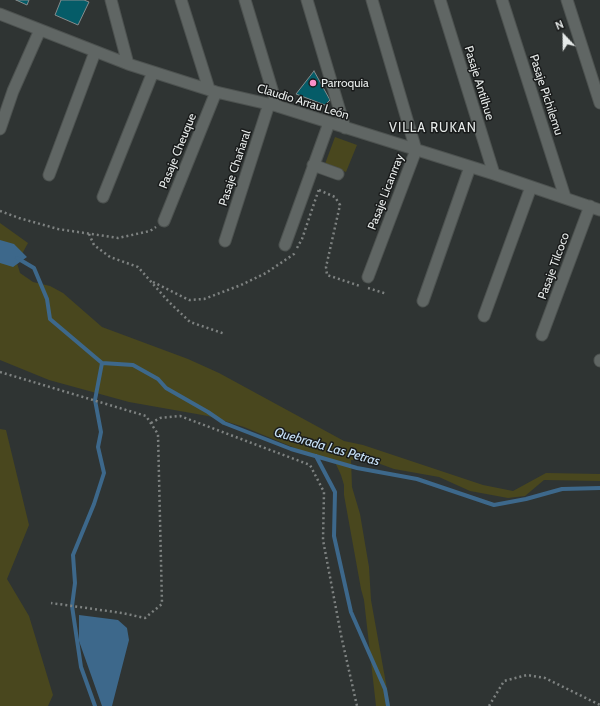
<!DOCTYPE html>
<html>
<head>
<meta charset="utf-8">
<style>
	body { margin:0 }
	#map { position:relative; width:600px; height:706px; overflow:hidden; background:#2f3433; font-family:Cabin,sans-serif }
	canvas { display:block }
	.north { position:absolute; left:544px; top:16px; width:40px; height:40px; -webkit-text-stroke:3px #191b1b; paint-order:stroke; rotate:338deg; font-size:11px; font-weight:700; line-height:16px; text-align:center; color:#e6eae9 }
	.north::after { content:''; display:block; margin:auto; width:14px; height:18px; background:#e6eae9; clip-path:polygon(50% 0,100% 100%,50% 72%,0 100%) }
</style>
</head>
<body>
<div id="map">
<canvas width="600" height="706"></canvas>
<div class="north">N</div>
</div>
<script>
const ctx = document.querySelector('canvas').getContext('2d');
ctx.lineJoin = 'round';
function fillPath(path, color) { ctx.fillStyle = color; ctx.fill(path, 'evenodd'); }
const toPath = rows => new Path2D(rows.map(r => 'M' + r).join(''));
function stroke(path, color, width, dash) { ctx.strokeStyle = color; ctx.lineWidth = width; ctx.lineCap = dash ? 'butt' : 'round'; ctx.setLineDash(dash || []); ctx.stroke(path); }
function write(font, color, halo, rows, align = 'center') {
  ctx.font = font + ' Cabin,sans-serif'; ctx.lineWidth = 3; ctx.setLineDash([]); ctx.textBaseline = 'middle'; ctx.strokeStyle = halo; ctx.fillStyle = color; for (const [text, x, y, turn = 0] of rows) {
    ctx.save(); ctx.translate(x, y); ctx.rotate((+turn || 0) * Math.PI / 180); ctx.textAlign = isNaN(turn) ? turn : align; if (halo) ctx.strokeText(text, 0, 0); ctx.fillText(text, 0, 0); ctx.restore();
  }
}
fillPath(toPath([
	[335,137,357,145,346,172,325,164],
	[0,223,28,243,17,263,20,273,33,282,50,286,63,293,102,327,188,359,219,373,344,441,363,445,483,485,513,491,546,473,600,474,600,481,544,480,525,496,508,498,470,491,439,477,394,469,372,461,351,460,352,487,360,514,369,567,371,600,390,706,376,706,364,600,361,589,344,495,344,485,341,475,334,460,307,453,244,427,208,416,129,402,49,380,0,360],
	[0,429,6,430,29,525,7,579,29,616,53,695,48,706,0,706]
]), '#49471e');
fillPath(toPath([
	[0,240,14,244,27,257,13,267,0,263],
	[79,615,118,620,127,628,129,640,112,706,102,706,79,641]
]), '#3d688b');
stroke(toPath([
	[17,258,34,268,47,299,50,319,102,363,133,365,158,379,166,388,208,412,224,423,291,449,357,468,417,479,494,505,526,499,562,489,600,488],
	[316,456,335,492,334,536,351,612,385,689,388,706],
	[95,706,81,667,72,606,75,583,73,555,94,504,104,473,98,447,101,432,95,400,102,363]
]), '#3d688b', 4);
const building = toPath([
	[16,0,29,0,27,5,16,0],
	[61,0,84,0,89,2,78,25,55,15,61,0],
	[314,71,330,100,325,105,296,94,314,71]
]);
fillPath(building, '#055c68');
stroke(building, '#858c8d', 1);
const street = toPath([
	[111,0,128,64],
	[181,0,209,89],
	[245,0,277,106],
	[307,0,345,128],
	[440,0,494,174],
	[502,0,565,197],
	[567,0,600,103],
	[0,14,128,64,216,92,277,106,494,174,600,210],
	[0,129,13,91,40,30],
	[313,165,338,174],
	[49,175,95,52],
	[103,197,153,72],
	[164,221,216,92],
	[225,241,269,104],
	[285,245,329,123],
	[368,277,416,150,372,0],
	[423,301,470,167],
	[484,316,531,187],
	[542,335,590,206],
	[600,361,600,360]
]);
stroke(street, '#4d5250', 13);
stroke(toPath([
	[319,190,335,197,340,205,326,267,327,275,360,286],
	[0,211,19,218,58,229,118,238,150,231,156,227],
	[89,234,94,245,110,257,138,267,169,302,190,322,225,334],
	[297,248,302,239,319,189],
	[153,282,189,300,204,299,241,285,266,273,294,254,295,252],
	[368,288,387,294],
	[0,372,146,416,158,434,162,604,145,618,122,613,51,603],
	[151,423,160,418,180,416,310,465,324,492,323,540,341,635,357,706],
	[489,706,504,681,527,675,545,678,600,705]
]), '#7e8281', 2.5, [2, 3]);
stroke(street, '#606664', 11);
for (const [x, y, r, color] of [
	[313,83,4,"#fa8fc8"]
]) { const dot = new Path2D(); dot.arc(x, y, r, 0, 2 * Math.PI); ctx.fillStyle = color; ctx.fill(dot); stroke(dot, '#191b1b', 1.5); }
write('12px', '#e6eae9', '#191b1b', [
	["Parroquia",321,83]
], 'left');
write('12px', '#e6eae9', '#191b1b', [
	["Pasaje Antilhue",479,83,73],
	["Pasaje Pichilemu",546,95,72],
	["Claudio Arrau León",303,102,17],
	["Pasaje Cheuque",178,151,-68],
	["Pasaje Chañaral",235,168,-72],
	["Pasaje Licanrray",386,192,-69],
	["Pasaje Tilcoco",554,266,-70]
]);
ctx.letterSpacing = '1px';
write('13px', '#e6eae9', '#191b1b', [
	["VILLA RUKAN",433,128]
]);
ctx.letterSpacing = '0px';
write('italic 13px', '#c8e2f8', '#191b1b', [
	["Quebrada Las Petras",327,447,16]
]);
</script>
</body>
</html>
